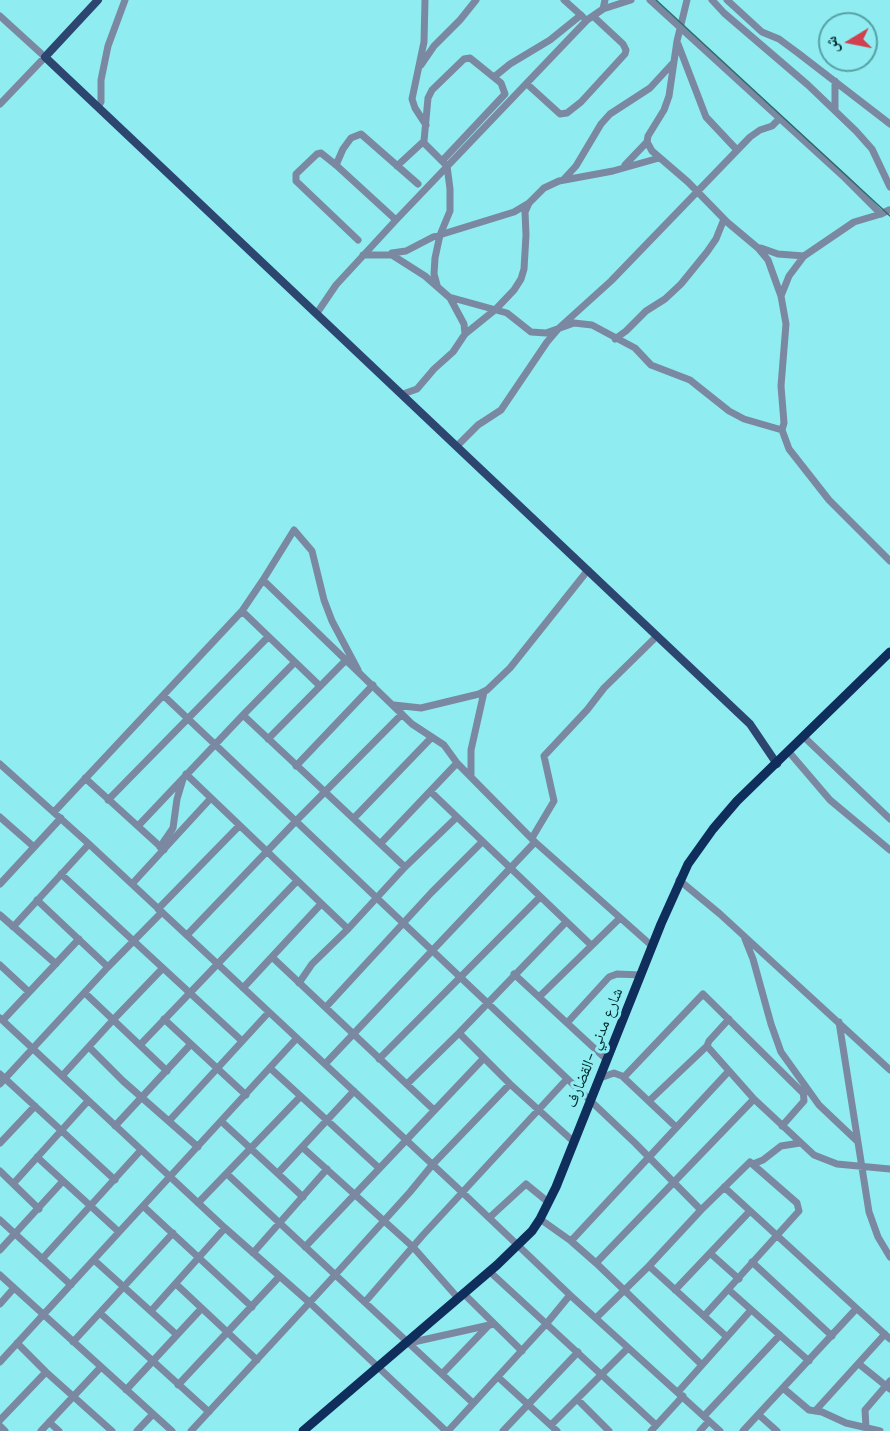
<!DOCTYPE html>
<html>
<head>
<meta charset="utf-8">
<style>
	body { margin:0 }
	#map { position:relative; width:890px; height:1431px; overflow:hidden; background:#8fedf1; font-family:"DM Sans","Noto Naskh Arabic",sans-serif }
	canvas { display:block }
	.north { position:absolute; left:818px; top:12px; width:60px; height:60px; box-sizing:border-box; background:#8fedf1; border:2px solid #57a1a4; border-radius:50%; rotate:260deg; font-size:16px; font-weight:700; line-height:24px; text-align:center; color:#022e30 }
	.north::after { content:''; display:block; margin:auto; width:21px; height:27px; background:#d0404e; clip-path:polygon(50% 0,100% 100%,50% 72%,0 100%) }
</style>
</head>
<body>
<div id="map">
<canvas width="890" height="1431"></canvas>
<div class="north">ش</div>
</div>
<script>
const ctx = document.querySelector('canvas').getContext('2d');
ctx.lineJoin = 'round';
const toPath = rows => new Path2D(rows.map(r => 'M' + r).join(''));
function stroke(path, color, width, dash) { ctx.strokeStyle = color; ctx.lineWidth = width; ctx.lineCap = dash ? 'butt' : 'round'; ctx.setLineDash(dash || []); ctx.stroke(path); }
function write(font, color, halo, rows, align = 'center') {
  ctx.font = font + ' "DM Sans","Noto Naskh Arabic",sans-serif'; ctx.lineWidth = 6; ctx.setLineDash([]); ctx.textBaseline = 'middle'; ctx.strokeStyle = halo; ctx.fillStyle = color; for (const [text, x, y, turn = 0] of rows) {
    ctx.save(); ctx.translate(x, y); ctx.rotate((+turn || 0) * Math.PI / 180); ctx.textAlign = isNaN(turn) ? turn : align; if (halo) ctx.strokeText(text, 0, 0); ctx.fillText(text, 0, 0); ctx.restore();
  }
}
stroke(toPath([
	[425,0,424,42,412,99,415,108,426,125],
	[564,0,583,17],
	[650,0,845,178,881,214],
	[712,0,724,13,808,85,856,131,872,149,890,187],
	[727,0,762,32,779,39,798,53,890,124],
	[603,9,605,0],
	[0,16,45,57,0,104],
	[678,44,706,117,737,150],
	[421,65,434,46,460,20,476,0],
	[494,77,510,64,550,40,581,15],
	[527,84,560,114,567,113,581,102,625,54,626,50,623,44,594,17],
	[98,107,101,102,101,80,108,46,125,0],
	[835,110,835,81],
	[423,142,447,166,450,189,450,211,440,235,435,258,434,274,437,285],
	[647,142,652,151,688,182,727,222,758,248,768,260,781,296,786,324,781,386,784,423,782,430,789,449,829,500,890,561],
	[336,165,343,149,351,138,361,134,418,184],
	[625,165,647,142,648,136,664,110,669,96,677,41,687,0],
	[397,166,424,141,428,98,432,90,464,59,470,58,501,83,505,94,442,161],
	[564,179,576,166,601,124,610,114,650,88,673,63],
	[358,240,296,181,296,174,317,154,321,153,336,165,396,220],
	[761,248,778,254,804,256],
	[392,253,406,251,433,237,514,212,529,203,544,188,559,181,613,171,659,158],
	[363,255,392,255,425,276,449,297,507,313,531,332,546,333,574,323,592,325,635,348,651,365,690,380,729,411,744,419,782,430],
	[781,296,789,276,804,256,854,222,881,214,889,210],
	[450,298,464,324,465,334],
	[317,313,336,285,396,220,587,20,603,9,631,0],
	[615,339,626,331,646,311,665,299,681,284,707,252,716,239,724,219],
	[403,394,417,389,434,369,453,352,465,334,496,309,514,290,521,279,524,269,526,235,525,212,529,203],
	[457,446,478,425,501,410,547,342,559,328,611,281,750,137,760,130,772,126,779,119],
	[263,580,412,724,444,745,457,763,535,842,652,946],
	[242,611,320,686],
	[164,696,635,1143,701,1210],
	[394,705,421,708,479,694,487,690,510,668,588,570],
	[243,715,405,867],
	[804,737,890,819],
	[268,739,345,661],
	[789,752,830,800,890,850],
	[0,764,89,844,463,1193,570,1295,720,1431],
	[296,766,373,685],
	[186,774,348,929],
	[471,777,471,750,484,692],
	[85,778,164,850],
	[431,792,591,945],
	[108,800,268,637],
	[54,812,242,611,263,580,294,530,312,551,324,600,332,621,358,670],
	[0,817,34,847],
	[354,818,432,737],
	[138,826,243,715,295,662],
	[532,838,554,801,544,756,587,710,604,688,657,636],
	[381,843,457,763],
	[160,847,173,828,177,799,183,779],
	[61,874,242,1041],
	[679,880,720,914,890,1070],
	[0,884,61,818],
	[132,884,211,798],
	[37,900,108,967],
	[158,909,239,826],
	[0,915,56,964],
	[13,927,89,844],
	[187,935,296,821,402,714],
	[745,939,753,959,771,1024,781,1052,819,1105,857,1141],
	[272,957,434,1110],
	[0,965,29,992],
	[514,974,607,1060],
	[299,983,312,964,348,929,405,867,457,817],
	[243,988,321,904],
	[85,993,167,1071],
	[540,996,620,918],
	[326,1007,431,893,482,842],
	[0,1018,225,1228,309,1302,446,1431],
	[164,1019,246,1095],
	[3,1020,79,939],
	[839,1022,869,1212,878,1237,890,1257],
	[567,1023,609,977,617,974,641,975],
	[459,1033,510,1084,574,1142],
	[140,1045,297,881],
	[707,1046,754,1099,814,1155,837,1164,890,1169],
	[89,1047,123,1081,198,1147],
	[379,1059,540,897],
	[325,1064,535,842],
	[270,1068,379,1168],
	[0,1074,115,1180],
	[62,1076,113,1020,162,969],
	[624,1077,703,994,804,1094],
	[600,1078,614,1073,622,1076,676,1127],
	[0,1084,108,967,162,912],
	[407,1084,459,1033,566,922],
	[649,1101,707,1046,709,1041,729,1019],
	[169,1121,269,1012],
	[221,1121,303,1197],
	[115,1126,191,1044],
	[782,1126,804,1101,803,1089],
	[0,1143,35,1106],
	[302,1147,413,1247,458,1298],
	[37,1157,119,1232],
	[753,1164,763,1160,781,1146,800,1143],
	[0,1171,39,1209],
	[278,1173,354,1091],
	[227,1174,473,1403],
	[13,1184,88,1101],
	[724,1187,890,1339],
	[198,1203,300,1097],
	[143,1206,252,1307],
	[489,1218,526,1184,548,1202],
	[540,1219,571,1241,596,1263,702,1365],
	[0,1220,71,1285],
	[571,1241,728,1072],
	[305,1247,484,1058],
	[0,1250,63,1181],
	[253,1253,327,1169],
	[711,1254,739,1279],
	[42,1259,141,1150],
	[94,1260,177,1335],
	[752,1262,832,1336],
	[596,1263,754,1099],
	[649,1266,727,1337],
	[489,1271,656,1425],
	[0,1275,172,1431],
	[176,1284,257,1360],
	[675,1290,750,1211],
	[729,1290,809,1361],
	[463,1293,522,1351],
	[365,1302,423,1235,566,1080],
	[0,1304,14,1288],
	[151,1311,225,1228],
	[100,1313,209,1412],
	[596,1318,649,1266,701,1210,750,1162,797,1203,799,1211,704,1316],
	[73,1342,173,1233],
	[17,1343,46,1372,112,1431],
	[409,1343,494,1324],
	[0,1362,297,1038],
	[859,1364,890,1389],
	[442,1374,488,1326],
	[498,1377,557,1431],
	[178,1385,279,1277],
	[783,1388,809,1410,822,1412,846,1423,880,1431],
	[126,1390,201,1309],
	[678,1392,751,1310],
	[577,1399,609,1431],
	[816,1410,885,1334],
	[759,1415,777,1431],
	[704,1416,780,1335],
	[0,1420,46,1372],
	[49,1422,59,1431],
	[551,1425,628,1348],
	[0,1426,5,1431],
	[866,1427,865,1410,890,1381],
	[41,1431,100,1368],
	[137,1431,153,1414],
	[191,1431,335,1275,410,1192,433,1164,510,1084],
	[448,1431,547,1323,570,1295],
	[503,1431,578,1352],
	[651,1431,683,1396],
	[700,1431,709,1421],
	[743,1431,856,1309]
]), '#7a89a1', 7);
stroke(toPath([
	[98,0,45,57,750,724,777,764]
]), '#2c466f', 8);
stroke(toPath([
	[303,1431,497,1265,532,1231,540,1219,556,1187,661,924,688,864,713,829,737,801,890,652]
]), '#102e5c', 9);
stroke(toPath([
	[656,0,890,216]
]), '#2f6b6e', 1.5);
write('16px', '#022e30', '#8fedf1', [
	["شارع مدني -القضارف",595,1048,-68]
]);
</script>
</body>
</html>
